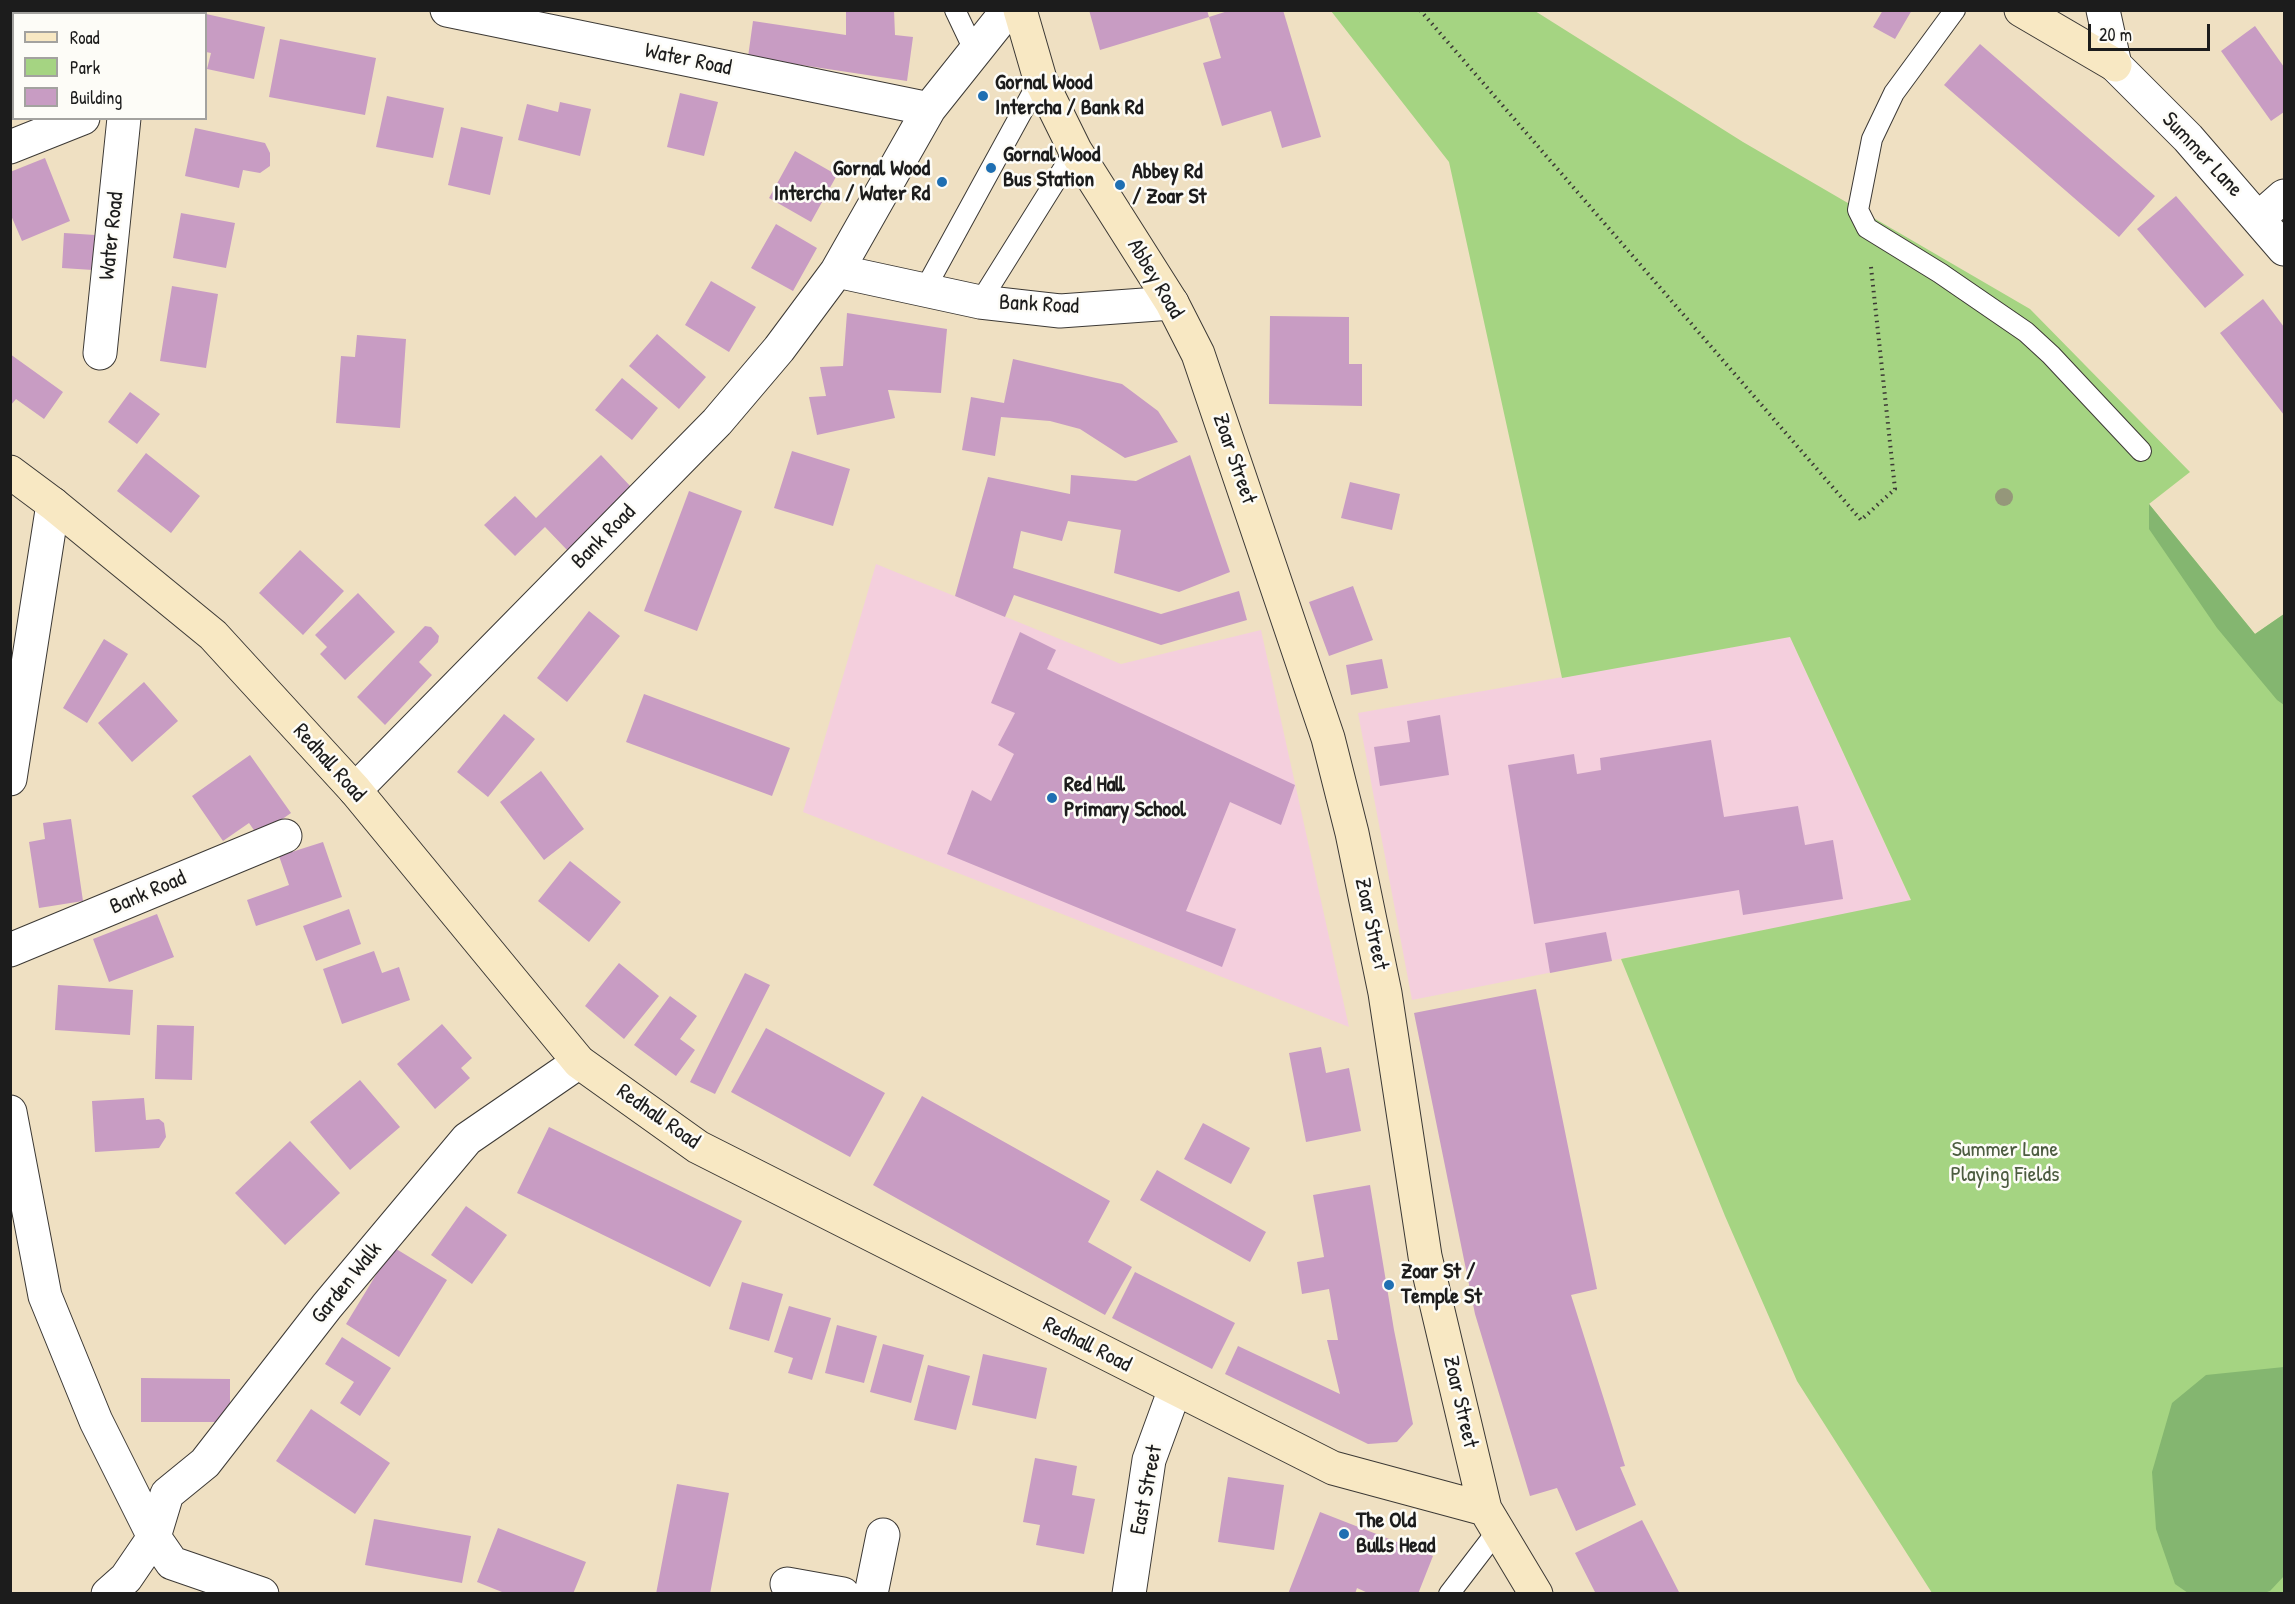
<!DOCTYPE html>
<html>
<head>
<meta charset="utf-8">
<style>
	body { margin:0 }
	#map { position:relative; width:2295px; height:1604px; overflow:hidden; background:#efe0c2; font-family:"Patrick Hand",sans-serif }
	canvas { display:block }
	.frame { position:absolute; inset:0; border:12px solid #1c1c1c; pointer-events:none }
	.legend { position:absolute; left:12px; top:12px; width:195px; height:108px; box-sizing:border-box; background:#fdfcf7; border:2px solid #a3a29f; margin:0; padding:8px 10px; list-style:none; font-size:18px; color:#1c1c1c }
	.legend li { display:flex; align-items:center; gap:12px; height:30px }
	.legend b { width:30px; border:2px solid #a3a29f }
	.scale { position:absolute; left:2088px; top:24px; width:122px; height:27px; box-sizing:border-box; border:3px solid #1c1c1c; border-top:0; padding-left:8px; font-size:18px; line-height:21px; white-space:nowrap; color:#1c1c1c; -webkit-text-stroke:4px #fdfcf7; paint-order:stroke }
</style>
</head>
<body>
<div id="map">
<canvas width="2295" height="1604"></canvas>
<div class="frame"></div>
<ul class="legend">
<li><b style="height:8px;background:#f8e8c3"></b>Road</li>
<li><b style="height:16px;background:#a5d482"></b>Park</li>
<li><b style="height:16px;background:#c89cc3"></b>Building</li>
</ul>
<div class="scale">20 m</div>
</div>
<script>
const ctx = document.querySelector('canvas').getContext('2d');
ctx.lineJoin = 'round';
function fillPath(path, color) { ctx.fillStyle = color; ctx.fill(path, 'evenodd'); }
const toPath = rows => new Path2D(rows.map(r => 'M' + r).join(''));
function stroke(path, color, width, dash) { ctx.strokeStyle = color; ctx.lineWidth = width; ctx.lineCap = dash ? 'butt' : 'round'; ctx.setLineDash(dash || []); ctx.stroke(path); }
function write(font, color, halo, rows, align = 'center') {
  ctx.font = font + ' "Patrick Hand",sans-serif'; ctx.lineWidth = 5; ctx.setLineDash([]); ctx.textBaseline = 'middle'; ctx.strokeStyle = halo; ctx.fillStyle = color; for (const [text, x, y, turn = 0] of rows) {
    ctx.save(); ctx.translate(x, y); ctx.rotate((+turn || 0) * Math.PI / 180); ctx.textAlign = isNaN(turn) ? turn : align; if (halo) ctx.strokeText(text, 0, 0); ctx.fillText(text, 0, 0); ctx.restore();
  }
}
fillPath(toPath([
	[876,564,1121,664,1261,630,1349,1027,803,812],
	[1790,637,1911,901,1412,1000,1358,713]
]), '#f4cfdd');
fillPath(toPath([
	[1331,11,1535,11,1743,142,2030,309,2190,472,2149,504,2255,634,2284,614,2284,1593,1932,1593,1797,1381,1725,1216,1621,959,1911,900,1790,637,1562,678,1449,162]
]), '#a5d482');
fillPath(toPath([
	[2149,504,2255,634,2284,614,2284,705,2277,700,2217,628,2149,529],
	[2284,1367,2284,1576,2270,1591,2264,1593,2188,1593,2175,1584,2156,1529,2152,1472,2172,1403,2206,1375]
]), '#84b670');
fillPath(toPath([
	[846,10,894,10,895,35,913,37,907,81,748,57,753,21,846,35],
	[1089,10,1207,10,1209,17,1231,10,1283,10,1321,137,1282,148,1271,111,1222,126,1203,63,1221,58,1209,17,1100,50],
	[1883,10,1912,10,1895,39,1873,27],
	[10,13,14,13,14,59,10,59],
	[206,14,265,27,254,79,207,69,211,53,206,52],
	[2255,26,2284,67,2284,112,2271,121,2221,51],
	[280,39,376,58,365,115,269,97],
	[1980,44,2155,196,2119,237,1944,85],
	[10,76,14,76,14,118,10,117],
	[680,93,718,102,704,156,667,147],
	[387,96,444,108,433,158,376,147],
	[560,102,591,109,580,156,518,140,527,104,558,112],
	[461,127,503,137,490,195,448,185],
	[195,128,265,143,270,153,270,166,260,173,243,170,239,188,185,176],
	[795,151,837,175,811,222,769,198],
	[45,158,70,221,22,241,10,213,10,172],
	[2176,196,2244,275,2205,308,2137,229],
	[181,213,235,223,226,268,173,258],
	[776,224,817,248,793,291,751,268],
	[64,233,95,235,93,270,62,268],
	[711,281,756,307,729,352,685,325],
	[172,286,218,294,206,368,160,361],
	[2263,299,2284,327,2284,415,2220,333],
	[847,313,947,329,941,393,888,390,895,418,817,435,809,397,826,396,820,367,843,366],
	[1270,316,1349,317,1349,364,1362,364,1362,406,1269,404],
	[657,334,706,377,679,409,629,366],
	[357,335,406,339,400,428,336,423,341,356,355,357],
	[10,354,63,392,44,419,16,399,10,406],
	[1013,359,1122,384,1158,411,1178,442,1125,458,1080,429,1050,421,1001,417,995,456,962,450,971,397,1004,403],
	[622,378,658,408,632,440,595,410],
	[130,392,160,414,137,444,108,422],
	[792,451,850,469,833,526,774,508],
	[146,453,200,496,171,533,117,491],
	[601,455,632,488,568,551,545,527,515,556,484,525,515,496,536,518],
	[1190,455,1230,572,1179,592,1114,573,1121,530,1068,521,1062,541,1021,531,1013,568,1161,614,1239,591,1247,620,1161,645,1014,595,1005,617,955,596,988,477,1070,494,1071,475,1136,481],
	[1350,482,1400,494,1392,530,1341,518],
	[689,491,742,511,697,631,644,611],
	[300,550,344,591,303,635,259,593],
	[1353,586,1373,640,1329,656,1309,602],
	[358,593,395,632,345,680,320,654,327,647,315,635],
	[589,611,620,636,567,702,537,678],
	[425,626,431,627,439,636,438,642,419,662,432,675,385,725,357,697],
	[1020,632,1056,650,1047,669,1295,785,1281,825,1230,802,1186,911,1236,929,1222,967,947,854,972,790,991,801,1014,754,998,745,1015,713,991,703],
	[104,639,128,654,87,723,63,708],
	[1382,659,1388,688,1351,695,1346,665],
	[144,682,178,721,132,762,98,723],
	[644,694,790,748,772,796,626,742],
	[504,714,535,739,488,797,457,772],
	[1440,715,1449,775,1380,786,1374,747,1410,742,1407,721],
	[1711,740,1724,817,1798,806,1805,845,1833,840,1843,899,1743,915,1739,890,1534,924,1508,765,1574,754,1577,774,1601,770,1600,758],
	[250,755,291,813,258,836,249,823,223,841,192,796],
	[541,771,584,829,544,860,500,802],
	[71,819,83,901,39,908,29,842,45,839,43,823],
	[323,842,342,897,256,926,247,900,289,885,279,856],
	[570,861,621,902,589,942,538,901],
	[349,909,361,944,316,961,303,926],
	[157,914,174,957,109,982,93,939],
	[1606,932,1612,961,1550,973,1545,943],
	[374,951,382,973,399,967,410,1000,342,1024,323,969],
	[619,963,659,996,624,1039,585,1006],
	[745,973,770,985,715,1094,690,1082],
	[58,985,133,990,130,1035,55,1030],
	[1536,989,1597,1289,1571,1295,1625,1466,1620,1467,1636,1505,1576,1531,1557,1488,1530,1496,1475,1314,1414,1013],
	[670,996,697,1016,680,1039,695,1050,676,1076,634,1045],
	[442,1024,472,1058,461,1068,470,1078,435,1109,397,1064],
	[157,1025,194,1026,192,1080,155,1079],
	[766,1028,885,1093,850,1157,731,1092],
	[1321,1047,1326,1073,1349,1068,1361,1131,1306,1142,1289,1053],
	[360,1080,400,1127,350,1170,310,1122],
	[922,1096,1110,1201,1088,1242,1132,1267,1105,1315,873,1185],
	[144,1098,146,1120,159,1119,164,1123,166,1137,159,1148,95,1152,92,1101],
	[1203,1123,1250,1148,1231,1184,1184,1159],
	[549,1127,742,1221,710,1287,517,1193],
	[290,1141,340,1193,285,1245,235,1193],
	[1157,1170,1266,1232,1250,1262,1140,1200],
	[1370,1185,1394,1330,1413,1424,1397,1442,1368,1444,1225,1374,1238,1346,1340,1394,1327,1340,1338,1340,1329,1289,1302,1294,1297,1262,1324,1257,1313,1195],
	[466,1206,507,1235,472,1284,431,1255],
	[393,1247,447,1280,399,1357,346,1324],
	[1135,1272,1235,1323,1212,1369,1112,1318],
	[742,1282,783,1294,769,1341,729,1329],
	[789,1306,831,1318,812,1380,788,1373,793,1358,774,1352],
	[837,1325,877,1336,864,1383,825,1373],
	[342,1337,391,1368,360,1416,340,1403,354,1382,325,1364],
	[883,1344,924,1355,911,1403,870,1392],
	[983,1354,1047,1368,1036,1419,972,1405],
	[928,1365,970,1376,956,1430,914,1420],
	[141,1378,230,1379,230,1422,141,1422],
	[311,1409,390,1463,355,1514,276,1461],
	[1035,1458,1077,1466,1072,1495,1095,1499,1084,1554,1036,1545,1040,1525,1023,1522],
	[1228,1477,1284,1485,1274,1550,1218,1542],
	[677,1484,729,1493,710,1594,656,1594],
	[1320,1512,1433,1556,1418,1594,1370,1594,1357,1588,1355,1594,1288,1594],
	[374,1519,471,1536,462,1583,365,1565],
	[1642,1520,1680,1594,1596,1594,1575,1553],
	[498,1528,586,1562,573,1594,507,1594,477,1582]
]), '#c89cc3');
const lane = toPath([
	[955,10,975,52],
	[1955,10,1894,93,1872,139,1858,210,1867,228,1940,273,2026,332,2051,355,2141,451],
	[925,289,1040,79],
	[980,302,1075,150],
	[1449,1594,1498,1530]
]);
const street = toPath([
	[447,10,929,109],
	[2103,10,2115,65,2188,138,2284,249],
	[154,14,155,10],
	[10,147,83,118],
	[2259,218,2284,196],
	[837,271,980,302,1060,311,1172,303],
	[100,353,124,118],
	[10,779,53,504],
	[355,790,717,422,779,349,837,271,929,109,1008,10],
	[10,950,285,836],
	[10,1112,45,1296,96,1421,154,1537,172,1563,262,1594],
	[787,1584,843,1594],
	[108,1594,126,1578,154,1537,167,1494,205,1463,327,1306,467,1139,579,1062],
	[871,1594,883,1535],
	[1129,1594,1149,1460,1175,1389]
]);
const secondary = toPath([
	[1020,10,1040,79,1075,150,1172,303,1198,354,1328,738,1352,833,1385,993,1425,1256,1485,1509,1536,1594],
	[2021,10,2115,65],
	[10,472,53,504,213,635,355,790,579,1062,698,1147,1333,1468,1485,1509]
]);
stroke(lane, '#3c3935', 22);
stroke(street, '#3c3935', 35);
stroke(secondary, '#3c3935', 35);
stroke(toPath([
	[1420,10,1861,520,1895,489,1871,267]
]), '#3c3935', 4, [1.5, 4.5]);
stroke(lane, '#fff', 20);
stroke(street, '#fff', 33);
stroke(secondary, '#f8e8c3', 33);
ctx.fillStyle = '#95977a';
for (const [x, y] of [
	[2004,497]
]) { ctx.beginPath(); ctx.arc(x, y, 9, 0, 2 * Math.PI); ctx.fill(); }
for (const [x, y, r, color] of [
	[983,96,6,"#1f6fb2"],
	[991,168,6,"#1f6fb2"],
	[942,182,6,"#1f6fb2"],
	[1120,185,6,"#1f6fb2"],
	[1052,798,6,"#1f6fb2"],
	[1389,1285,6,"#1f6fb2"],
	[1344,1534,6,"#1f6fb2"]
]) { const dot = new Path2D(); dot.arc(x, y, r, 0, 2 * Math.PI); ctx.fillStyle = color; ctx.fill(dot); stroke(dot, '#fdfcf7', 2); }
write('22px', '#1c1c1c', '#fdfcf7', [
	["Water Road",688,60,12],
	["Summer Lane",2202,155,47],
	["Water Road",112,236,-84],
	["Abbey Road",1155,279,59],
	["Bank Road",1039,305,3],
	["Zoar Street",1234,459,71],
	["Bank Road",604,537,-45],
	["Redhall Road",329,763,48],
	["Bank Road",148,893,-23],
	["Zoar Street",1371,924,78],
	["Redhall Road",658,1117,35],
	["Garden Walk",347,1283,-51],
	["Redhall Road",1087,1345,27],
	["Zoar Street",1460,1402,77],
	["East Street",1147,1490,-79]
]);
write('bold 22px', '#1c1c1c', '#fdfcf7', [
	["Gornal Wood",995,83],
	["Intercha / Bank Rd",995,108],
	["Gornal Wood",1003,155],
	["Bus Station",1003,180],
	["Gornal Wood",930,169,"right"],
	["Intercha / Water Rd",930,194,"right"],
	["Abbey Rd",1132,172],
	["/ Zoar St",1132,197],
	["Red Hall",1064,785],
	["Primary School",1064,810],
	["Zoar St /",1401,1272],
	["Temple St",1401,1297],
	["The Old",1356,1521],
	["Bulls Head",1356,1546]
], 'left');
write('22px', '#4c5c40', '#fdfcf7', [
	["Summer Lane",2005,1150],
	["Playing Fields",2005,1175]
]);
</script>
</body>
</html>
